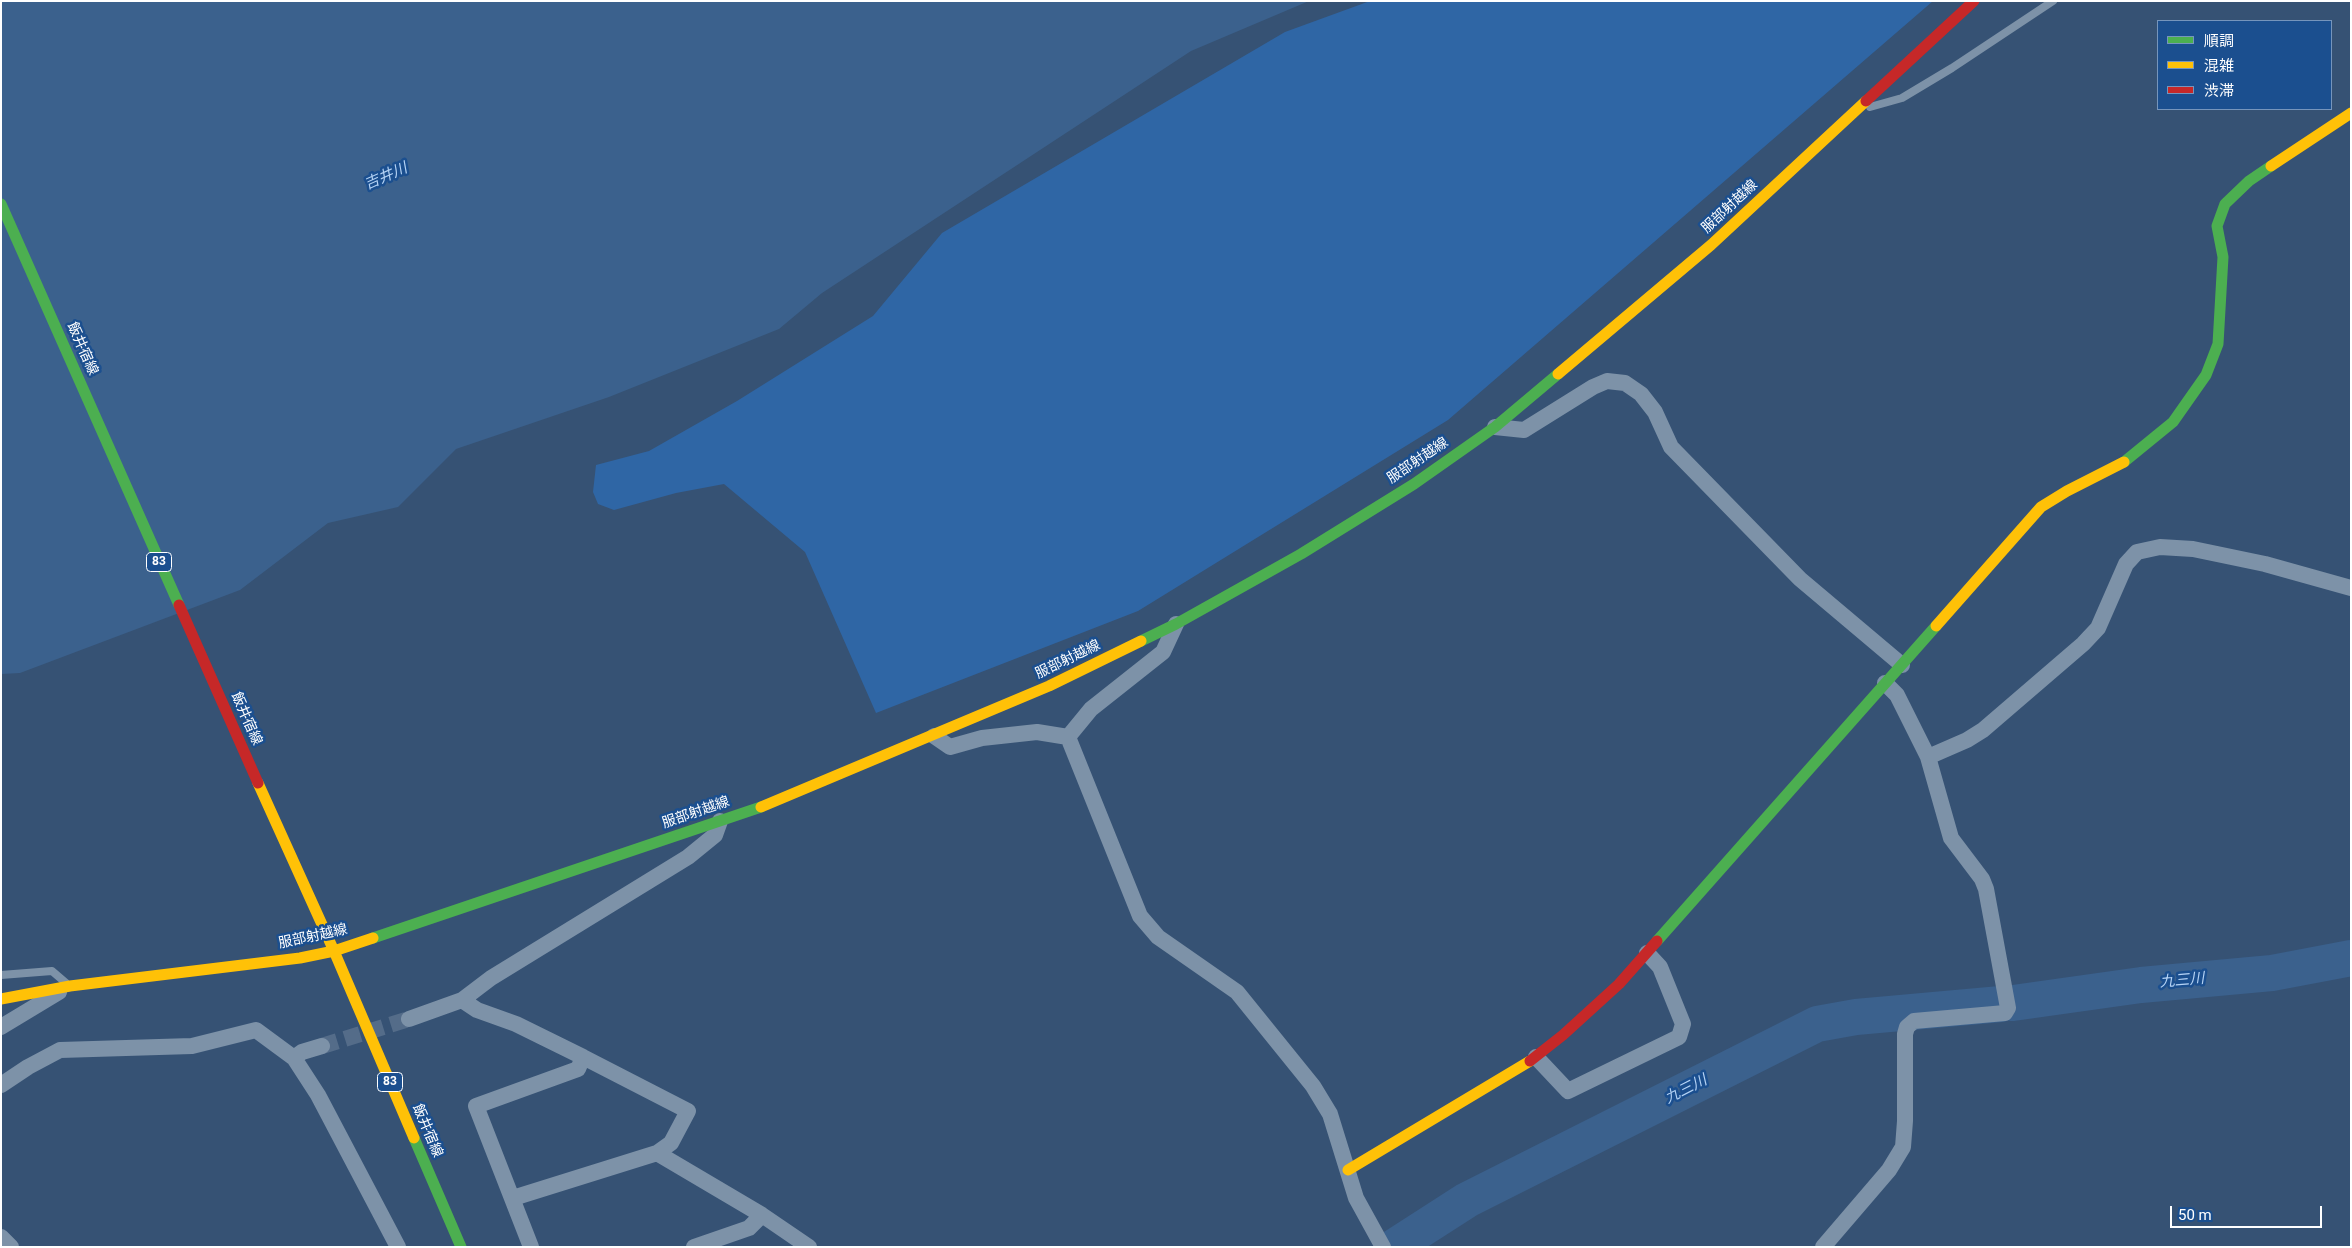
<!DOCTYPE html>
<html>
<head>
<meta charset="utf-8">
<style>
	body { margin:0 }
	#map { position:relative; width:2352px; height:1248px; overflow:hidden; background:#365274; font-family:Roboto,"Noto Sans JP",sans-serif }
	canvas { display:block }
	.frame { position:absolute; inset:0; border:2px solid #fff; pointer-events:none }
	.legend { position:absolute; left:2157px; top:20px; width:175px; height:90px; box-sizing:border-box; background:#1b4f8f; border:1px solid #7695bc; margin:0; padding:6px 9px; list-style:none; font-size:15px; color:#fff }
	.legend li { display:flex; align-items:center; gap:10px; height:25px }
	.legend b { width:25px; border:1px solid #7695bc }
	.scale { position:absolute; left:2170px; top:1206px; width:152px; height:22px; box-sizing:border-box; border:2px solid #fff; border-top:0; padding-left:6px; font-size:15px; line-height:18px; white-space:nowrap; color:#fff; -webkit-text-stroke:4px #1b4f8f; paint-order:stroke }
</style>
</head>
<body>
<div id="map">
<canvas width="2352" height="1248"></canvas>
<div class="frame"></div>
<ul class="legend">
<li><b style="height:6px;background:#4caf50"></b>順調</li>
<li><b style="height:6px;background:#ffc107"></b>混雑</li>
<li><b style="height:6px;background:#c62828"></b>渋滞</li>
</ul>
<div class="scale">50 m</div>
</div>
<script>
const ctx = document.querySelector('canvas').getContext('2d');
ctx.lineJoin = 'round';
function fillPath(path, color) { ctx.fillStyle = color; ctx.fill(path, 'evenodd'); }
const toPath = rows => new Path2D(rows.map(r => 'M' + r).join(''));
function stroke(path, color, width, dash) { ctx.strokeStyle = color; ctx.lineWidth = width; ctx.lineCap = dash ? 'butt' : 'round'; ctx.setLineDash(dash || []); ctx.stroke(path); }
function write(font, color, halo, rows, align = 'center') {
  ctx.font = font + ' Roboto,"Noto Sans JP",sans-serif'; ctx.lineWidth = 5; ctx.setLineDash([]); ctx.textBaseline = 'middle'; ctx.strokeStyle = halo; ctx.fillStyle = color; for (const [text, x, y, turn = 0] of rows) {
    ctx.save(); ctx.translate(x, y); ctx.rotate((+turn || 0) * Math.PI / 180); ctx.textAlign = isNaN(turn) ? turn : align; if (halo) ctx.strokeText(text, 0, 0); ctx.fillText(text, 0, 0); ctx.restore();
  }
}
fillPath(toPath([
	[1370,1,1933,1,1448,420,1138,611,876,713,805,552,724,484,676,493,614,510,598,504,593,492,596,465,649,451,737,401,873,316,942,233,1285,32]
]), '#2f66a5');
fillPath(toPath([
	[1,1,1309,1,1191,51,822,293,779,329,609,397,456,449,398,507,328,523,240,590,20,673,1,674]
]), '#3b618d');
stroke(toPath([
	[2013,1003,2141,985,2272,973,2351,958],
	[1394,1247,1467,1200,1817,1024,1856,1017,2001,1004]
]), '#3b618d', 36);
stroke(toPath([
	[322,1046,409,1019]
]), '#546c89', 16, [16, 8]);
stroke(toPath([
	[1870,107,1902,98,1952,68,2053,1],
	[1,975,52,971,66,983]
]), '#7d92a8', 8);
stroke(toPath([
	[1495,427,1524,430,1593,387,1607,381,1625,383,1641,394,1655,412,1671,447,1800,579,1902,665],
	[1885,683,1897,695,1928,757],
	[934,736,950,747,982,738,1037,732,1068,737],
	[1068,737,1140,916,1158,937,1237,992,1313,1086,1330,1114,1356,1198,1383,1247],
	[1068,737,1091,709,1163,652,1176,624],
	[462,1000,477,1010,516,1024,583,1057,578,1069,476,1106,531,1247],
	[409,1019,462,1000,491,978,688,857,715,835,720,821],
	[1,1027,59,992],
	[1536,1057,1568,1091,1679,1037,1683,1024,1660,967,1647,953],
	[294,1058,302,1052,322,1046],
	[1,1085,28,1067,60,1050,192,1046,256,1030,294,1058,318,1095,398,1247],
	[657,1153,762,1215,809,1247],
	[513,1198,657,1153,671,1143,688,1111,583,1057],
	[1,1237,11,1247],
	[694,1247,749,1228,762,1215],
	[1823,1247,1889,1170,1903,1147,1905,1121,1905,1034,1907,1027,1914,1021,2005,1013,2008,1008,1986,889,1982,879,1951,838,1928,757,1967,740,1983,730,2083,644,2098,628,2126,564,2137,552,2160,547,2193,549,2265,564,2351,588]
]), '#7d92a8', 16);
stroke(toPath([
	[1,204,179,605],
	[2124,462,2173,422,2206,375,2218,344,2223,257,2217,226,2225,204,2249,181,2271,166],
	[1141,641,1176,624,1301,554,1414,484,1495,427,1558,374],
	[373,938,761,807],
	[1657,941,1936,626],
	[414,1138,461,1247]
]), '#4caf50', 11);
stroke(toPath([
	[2271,166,2351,113],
	[1558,374,1711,245,1866,101],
	[1936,626,2041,507,2067,491,2124,462],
	[258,783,334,951,414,1138],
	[761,807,1049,686,1141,641],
	[1,999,70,986,300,958,334,951,373,938],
	[1348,1170,1530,1061]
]), '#ffc107', 11);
stroke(toPath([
	[1866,101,1974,1],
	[179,605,258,783],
	[1530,1061,1563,1035,1619,984,1657,941]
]), '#c62828', 11);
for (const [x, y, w] of [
	[159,562,25],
	[390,1082,25]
]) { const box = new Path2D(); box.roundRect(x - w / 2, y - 9.5, w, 19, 4); ctx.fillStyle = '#1b4f8f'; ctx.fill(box); stroke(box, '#fff', 1); }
write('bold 12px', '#fff', null, [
	["83",159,562],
	["83",390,1082]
]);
write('14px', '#fff', '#1b4f8f', [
	["服部射越線",1730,207,-43],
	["飯井宿線",82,349,66],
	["服部射越線",1418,461,-34],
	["服部射越線",1068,660,-26],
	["飯井宿線",246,719,66],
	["服部射越線",696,813,-19],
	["服部射越線",313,937,-12],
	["飯井宿線",427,1131,67]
]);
write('italic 15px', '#b5d3f5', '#1b4f8f', [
	["吉井川",386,177,-24],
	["九三川",2182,981,-5],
	["九三川",1686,1090,-27]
]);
</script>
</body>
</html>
